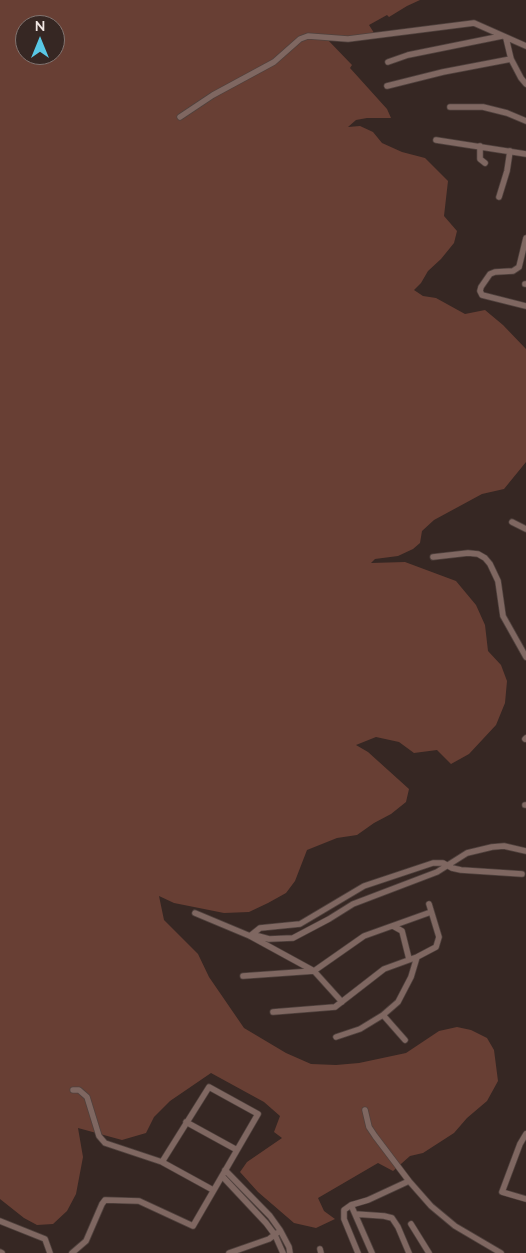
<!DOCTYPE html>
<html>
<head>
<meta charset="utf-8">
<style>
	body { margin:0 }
	#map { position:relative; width:526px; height:1253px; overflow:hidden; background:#362723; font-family:Mulish,sans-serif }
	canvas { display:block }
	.north { position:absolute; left:15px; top:15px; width:50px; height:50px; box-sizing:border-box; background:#362723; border:1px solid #817470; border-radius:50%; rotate:0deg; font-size:14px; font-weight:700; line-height:20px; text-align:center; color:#f2e7e4 }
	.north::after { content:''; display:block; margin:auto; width:18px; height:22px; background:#59c8e5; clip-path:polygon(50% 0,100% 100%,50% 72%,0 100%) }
</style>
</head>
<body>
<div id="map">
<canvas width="526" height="1253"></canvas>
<div class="north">N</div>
</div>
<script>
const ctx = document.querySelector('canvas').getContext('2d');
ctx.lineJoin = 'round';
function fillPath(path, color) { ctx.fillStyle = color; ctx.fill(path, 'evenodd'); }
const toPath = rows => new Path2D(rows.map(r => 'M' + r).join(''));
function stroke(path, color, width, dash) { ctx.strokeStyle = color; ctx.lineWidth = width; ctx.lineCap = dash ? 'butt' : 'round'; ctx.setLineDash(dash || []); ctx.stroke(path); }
fillPath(toPath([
	[0,0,420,0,407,6,389,17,387,15,369,25,376,36,326,38,352,65,350,68,387,109,391,118,367,118,356,120,348,127,360,126,373,132,382,143,402,152,425,158,448,181,444,216,457,231,454,243,441,259,428,271,421,283,414,290,423,296,436,298,465,314,485,310,503,325,526,349,526,462,504,489,482,494,434,520,422,531,420,543,413,549,398,556,375,559,371,563,405,562,456,581,476,605,485,625,488,651,501,665,507,681,505,703,496,725,469,754,451,764,437,750,414,753,399,742,376,737,356,745,368,752,409,789,406,802,391,814,374,823,357,835,337,838,307,850,295,881,286,893,268,903,249,912,224,913,174,903,159,896,164,920,198,954,209,977,244,1028,286,1053,311,1064,336,1065,359,1063,406,1053,439,1031,457,1027,471,1030,487,1038,494,1050,498,1081,487,1101,467,1118,454,1133,423,1153,410,1156,393,1171,378,1163,318,1198,324,1211,335,1219,316,1228,294,1223,258,1192,240,1172,247,1162,282,1138,274,1132,280,1116,264,1102,211,1073,170,1101,154,1117,146,1133,122,1140,78,1128,83,1157,76,1194,67,1211,53,1224,37,1225,24,1218,0,1199],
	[25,25,55,25,55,55,25,55]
]), '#683f34');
const street = toPath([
	[506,38,511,59,521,78,526,84],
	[388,62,408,55,502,36],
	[387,86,443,72,511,59],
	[450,107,483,107,507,113,526,121],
	[180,117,213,95,274,62,300,39,308,36,348,39,474,23,526,46],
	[436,140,526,154],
	[480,146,480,159,485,163],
	[499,197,507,171,510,151],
	[526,238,519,267,513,271,495,272,490,274,481,287,480,291,482,295,526,306],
	[525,284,526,284],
	[512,522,526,529],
	[433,557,468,553,478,554,485,558,490,564,498,581,503,616,526,657],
	[525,739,526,738],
	[525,805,526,805],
	[195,913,250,936,314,971,342,1002],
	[393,926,402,931,409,959],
	[250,936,260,928,300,924,364,886,433,863,443,863,452,868,461,870,522,874],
	[254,938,258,936,269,939,293,938,329,919,353,904,437,872,467,853,492,847,504,846,526,851],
	[243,976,314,971,364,936,431,912],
	[273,1012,335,1007,384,969,417,957,436,947,439,937,429,904],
	[383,1015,405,1040],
	[336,1037,360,1029,383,1015,398,1002,411,977,417,957],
	[73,1090,79,1090,87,1097,99,1136,105,1143,162,1162,213,1190],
	[365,1110,369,1127,375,1136,409,1181,431,1206,455,1226,501,1253],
	[186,1122,237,1150],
	[526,1134,520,1144,502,1192,526,1199],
	[225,1170,270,1216,280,1230,289,1247,290,1253],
	[222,1176,266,1223,275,1235,283,1253],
	[351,1205,372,1253],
	[355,1214,384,1216,392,1218,398,1227,409,1253],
	[0,1221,45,1239,50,1253],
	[411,1224,429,1253],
	[320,1249,321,1253],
	[0,1252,2,1253],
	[72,1253,86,1241,102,1204,105,1200,139,1201,193,1226,258,1114,209,1087,162,1162],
	[229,1253,269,1239,277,1233],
	[358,1253,344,1219,344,1210,351,1205,368,1200,409,1181]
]);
stroke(street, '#50423e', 7);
stroke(street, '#7f6761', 5.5);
</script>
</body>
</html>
